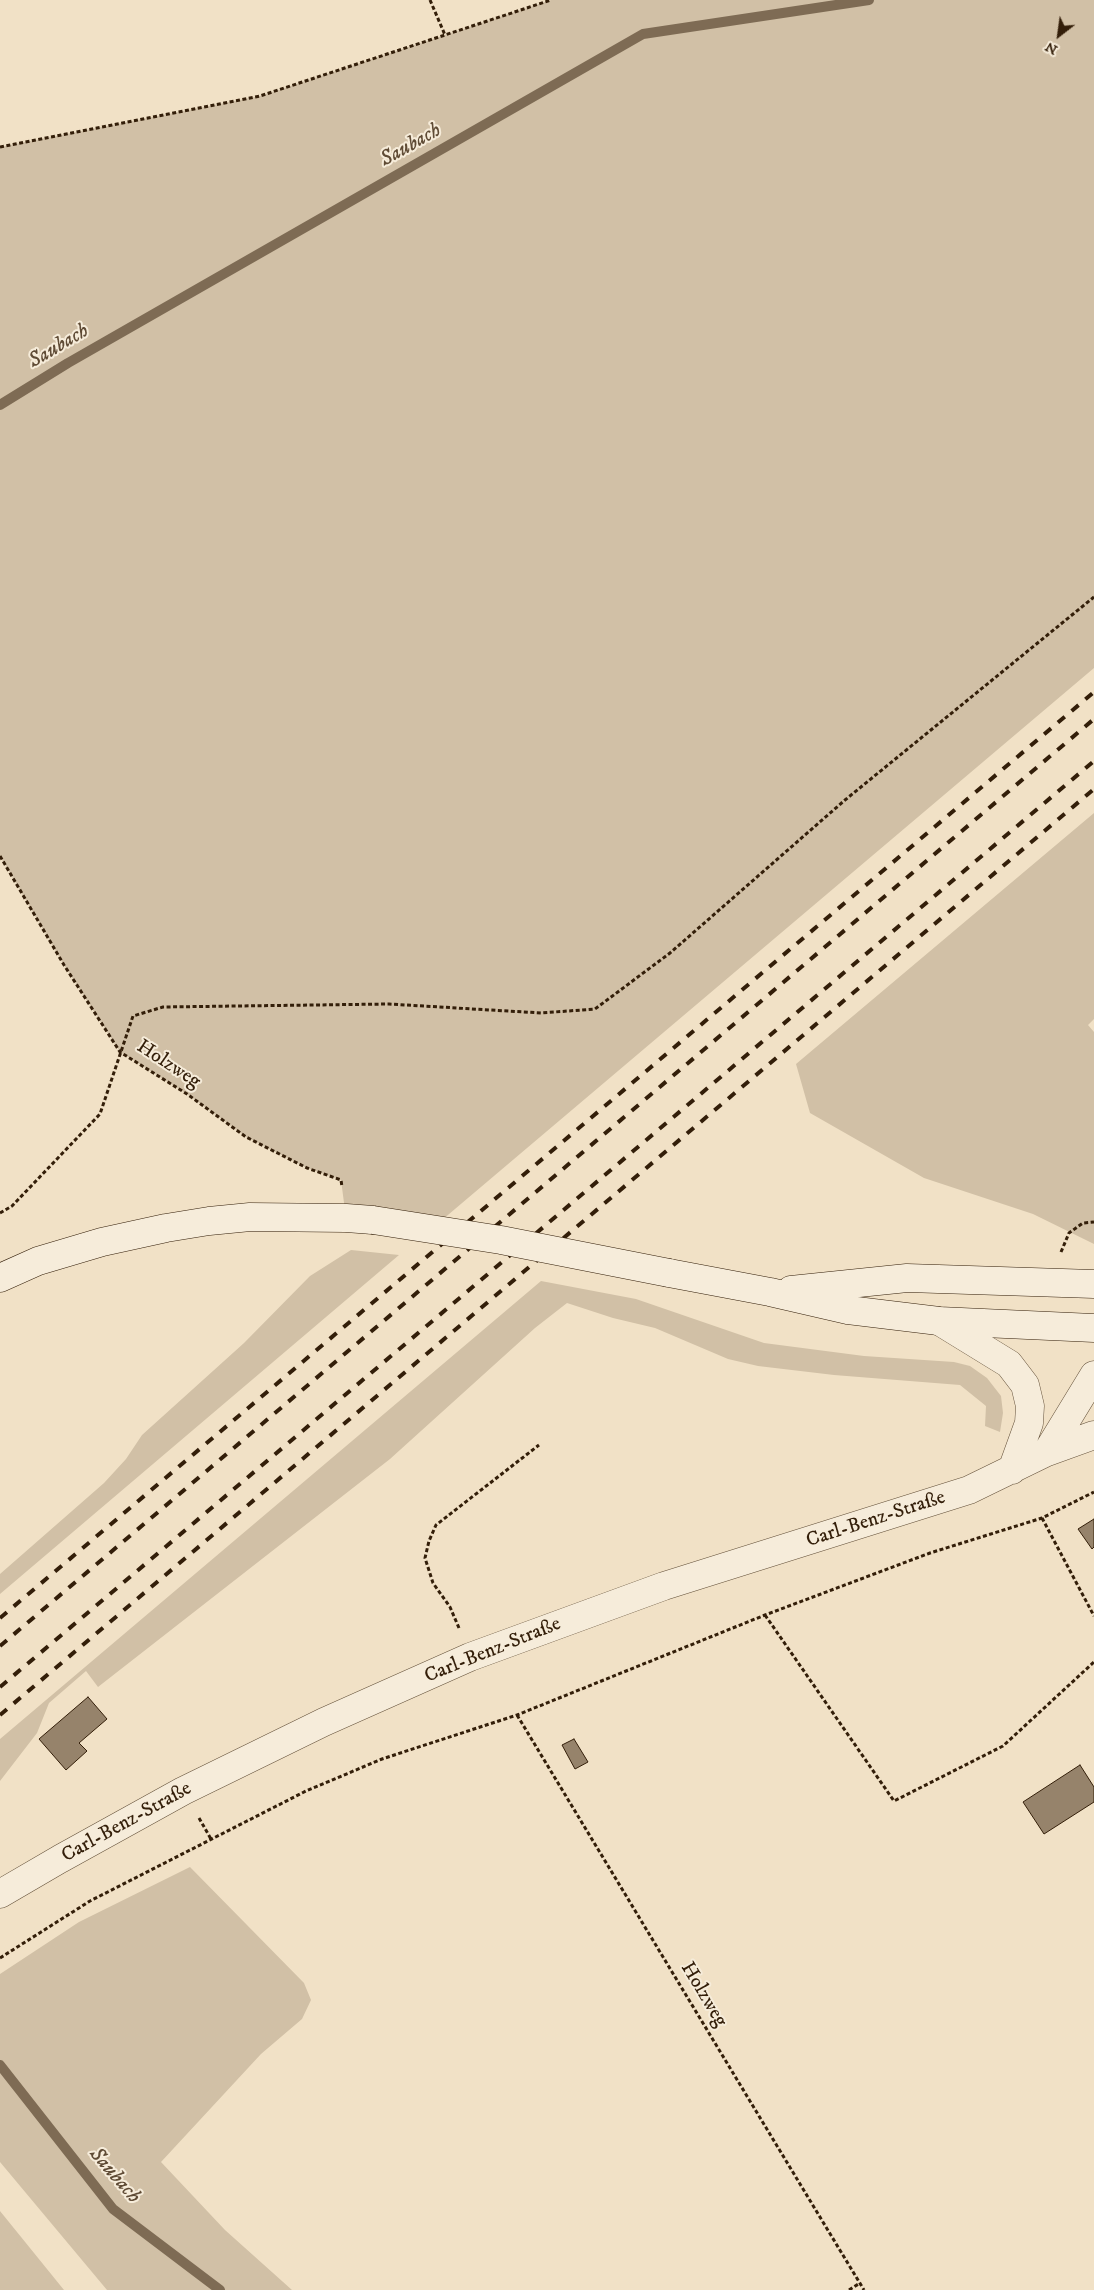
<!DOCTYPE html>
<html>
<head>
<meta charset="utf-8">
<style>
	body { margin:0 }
	#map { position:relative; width:1094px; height:2290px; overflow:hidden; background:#f1e1c6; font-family:"IM FELL DW Pica",serif }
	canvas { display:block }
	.north { position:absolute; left:1034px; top:10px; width:50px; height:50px; -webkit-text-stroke:4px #f6ecda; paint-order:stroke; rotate:210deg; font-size:14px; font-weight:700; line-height:20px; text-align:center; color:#331e09 }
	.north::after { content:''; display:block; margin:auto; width:18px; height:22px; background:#331e09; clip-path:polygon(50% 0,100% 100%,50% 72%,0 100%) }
</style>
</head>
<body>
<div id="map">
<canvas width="1094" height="2290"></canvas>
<div class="north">N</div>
</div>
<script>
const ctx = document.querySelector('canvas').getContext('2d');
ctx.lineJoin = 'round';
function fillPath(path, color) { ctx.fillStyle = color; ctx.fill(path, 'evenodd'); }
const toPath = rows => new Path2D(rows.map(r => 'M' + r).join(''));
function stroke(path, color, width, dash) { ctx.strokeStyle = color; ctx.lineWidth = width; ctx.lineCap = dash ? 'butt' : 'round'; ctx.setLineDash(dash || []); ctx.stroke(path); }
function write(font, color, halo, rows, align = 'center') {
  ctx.font = font + ' "IM FELL DW Pica",serif'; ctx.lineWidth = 4; ctx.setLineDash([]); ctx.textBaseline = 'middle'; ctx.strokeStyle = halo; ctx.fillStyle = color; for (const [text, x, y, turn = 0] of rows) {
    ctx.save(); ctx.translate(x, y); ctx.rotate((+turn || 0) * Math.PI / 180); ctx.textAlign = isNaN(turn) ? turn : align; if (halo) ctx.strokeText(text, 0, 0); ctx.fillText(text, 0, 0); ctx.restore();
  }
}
fillPath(toPath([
	[551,0,1094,0,1094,668,442,1220,346,1218,341,1180,307,1168,246,1137,187,1094,120,1052,64,965,0,856,0,147,260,96],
	[1094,813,1094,1019,1088,1025,1094,1032,1094,1244,1033,1214,924,1178,810,1113,796,1064],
	[351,1250,399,1255,0,1594,0,1574,104,1483,126,1459,142,1435,244,1343,310,1276],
	[541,1281,636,1299,764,1343,864,1356,954,1362,970,1366,987,1378,1001,1396,1003,1413,1000,1432,985,1426,986,1406,960,1385,834,1375,758,1366,728,1359,655,1328,613,1318,567,1303,535,1328,390,1459,98,1687,86,1671,49,1703,37,1733,0,1781,0,1739],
	[190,1867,304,1983,311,2000,302,2019,261,2054,161,2162,225,2230,292,2290,107,2290,0,2162,0,1974,79,1922],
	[0,2211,64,2290,0,2290]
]), '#d1c0a6');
stroke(toPath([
	[0,405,68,363,643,34,869,0],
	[0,2065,113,2209,220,2290]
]), '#7e6b54', 10);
const building = toPath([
	[1094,1519,1094,1547,1092,1549,1078,1529,1094,1519],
	[88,1697,107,1719,79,1743,87,1751,66,1770,39,1739,88,1697],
	[574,1739,588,1762,575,1769,562,1745,574,1739],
	[1080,1765,1094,1787,1094,1802,1044,1834,1023,1802,1080,1765]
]);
fillPath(building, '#96836b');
stroke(building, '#331e09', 1);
const tertiary = toPath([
	[939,1321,1009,1364,1025,1385,1030,1406,1029,1423,1012,1470],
	[1047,1452,1094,1375],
	[0,1894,60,1859,183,1791,324,1722,470,1657,664,1586,969,1490,1047,1452,1094,1435]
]);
const secondary = toPath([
	[669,1273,770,1292,848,1310,939,1321,1094,1328],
	[0,1278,38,1261,102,1242,166,1228,209,1221,250,1217,346,1218,373,1220],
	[791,1290,907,1278,1094,1284]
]);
stroke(tertiary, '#624f38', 29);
stroke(secondary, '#331e09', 29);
stroke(toPath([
	[430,0,445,35],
	[0,147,260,96,551,0],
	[0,856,64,965,120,1052,187,1094,246,1137,307,1168,341,1180,342,1187],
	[0,1213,12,1206,100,1114,133,1016,163,1007,389,1004,541,1013,595,1009,670,953,845,800,1094,597],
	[1061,1252,1069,1233,1083,1223,1094,1222],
	[1042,1518,1094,1616],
	[765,1615,894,1801,1003,1746,1094,1662],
	[459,1628,450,1607,433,1583,425,1558,429,1541,436,1525,539,1445],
	[517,1715,864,2290],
	[199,1818,211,1839],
	[0,1958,90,1901,306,1791,382,1759,517,1715,765,1615,930,1553,1042,1518,1094,1492],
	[849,2290,860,2283]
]), '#331e09', 3, [4, 2.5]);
stroke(tertiary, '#f6ecda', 28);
stroke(secondary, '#f6ecda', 28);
stroke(toPath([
	[0,1618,1094,692],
	[0,1646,1094,719],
	[0,1687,1094,761],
	[0,1715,1094,789]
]), '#331e09', 4, [9, 9]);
const secondaryBridge = toPath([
	[373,1220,501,1240,669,1273]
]);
stroke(secondaryBridge, '#331e09', 29, []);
stroke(secondaryBridge, '#f6ecda', 28);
write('20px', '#331e09', '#f6ecda', [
	["Holzweg",168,1065,33],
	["Carl-Benz-Straße",876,1520,-18],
	["Carl-Benz-Straße",493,1651,-22],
	["Carl-Benz-Straße",127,1823,-29],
	["Holzweg",703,1995,59]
]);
write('italic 21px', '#5f4b35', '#f6ecda', [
	["Saubach",411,146,-30],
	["Saubach",59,347,-31],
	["Saubach",114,2176,49]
]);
</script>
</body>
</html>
